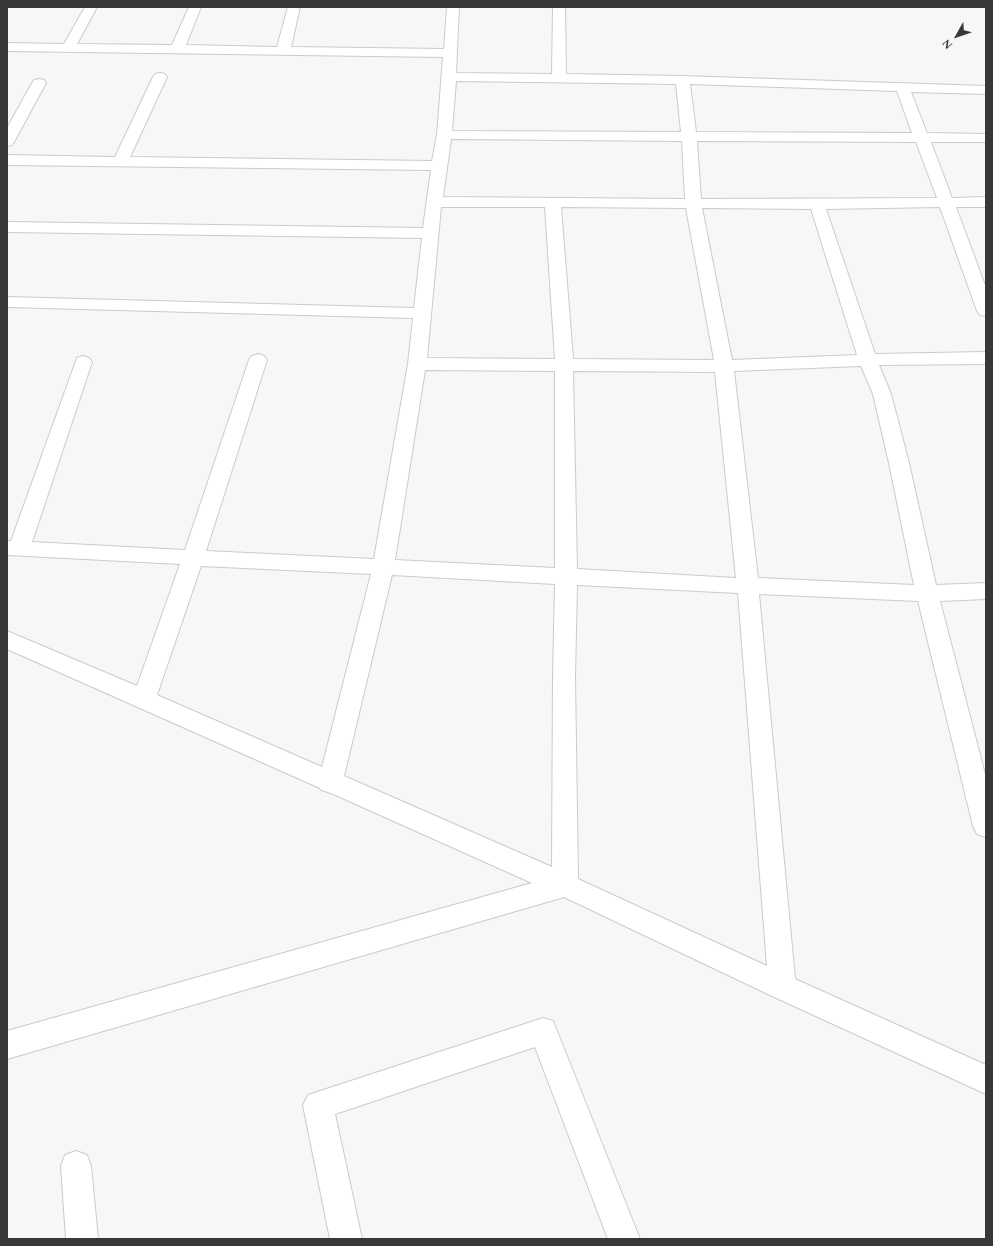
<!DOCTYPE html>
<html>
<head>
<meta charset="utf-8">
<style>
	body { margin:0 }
	#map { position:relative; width:993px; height:1246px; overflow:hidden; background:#f5f8f5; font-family:Spectral,serif }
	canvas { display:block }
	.frame { position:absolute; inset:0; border:8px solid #373837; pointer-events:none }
	.north { position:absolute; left:937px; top:16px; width:40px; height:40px; -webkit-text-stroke:3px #f5f8f5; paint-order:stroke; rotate:230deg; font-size:11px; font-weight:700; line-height:16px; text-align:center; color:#373837 }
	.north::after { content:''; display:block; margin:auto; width:14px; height:18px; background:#373837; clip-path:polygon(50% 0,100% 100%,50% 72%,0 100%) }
</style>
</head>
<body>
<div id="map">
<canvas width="993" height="1246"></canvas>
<div class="frame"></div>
<div class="north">N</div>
</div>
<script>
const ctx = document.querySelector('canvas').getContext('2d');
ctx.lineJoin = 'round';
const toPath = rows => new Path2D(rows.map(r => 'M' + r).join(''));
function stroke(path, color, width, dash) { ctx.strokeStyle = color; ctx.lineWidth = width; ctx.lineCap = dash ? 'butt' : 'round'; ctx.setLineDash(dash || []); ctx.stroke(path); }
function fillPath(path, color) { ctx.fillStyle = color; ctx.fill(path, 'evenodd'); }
const minor = toPath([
	[85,7,97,7,77,44,172,45,189,7,201,7,186,45,277,47,288,7,300,7,291,47,444,49,447,7,459,7,456,73,552,74,553,7,565,7,566,74,682,76,986,86,986,94,911,92,927,133,986,134,986,142,931,142,952,198,986,197,986,207,956,207,986,288,986,316,980,315,977,311,940,207,826,209,875,354,986,352,986,364,879,365,891,394,909,463,936,585,986,583,986,599,940,601,986,778,986,837,977,834,973,826,918,601,759,594,795,979,986,1065,986,1094,772,996,564,897,7,1059,7,1031,532,883,331,793,321,790,320,788,7,649,7,631,137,686,180,564,7,555,7,541,11,541,77,358,83,356,89,358,92,362,32,542,185,550,249,360,252,356,258,354,264,356,267,360,206,551,374,559,408,364,413,318,7,307,7,297,414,308,422,238,7,232,7,222,423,228,431,170,7,165,7,155,115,157,153,77,155,74,160,73,165,74,167,77,130,157,432,161,437,135,443,57,7,51,7,43,64,44,85,7],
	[456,81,676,84,681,132,452,131,456,81],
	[690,84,897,91,912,133,696,132,690,84],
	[451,139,682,141,685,199,443,197,451,139],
	[697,141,916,142,937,198,701,199,697,141],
	[441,207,545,207,555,359,427,358,441,207],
	[561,207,686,208,714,360,573,359,561,207],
	[702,208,811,209,857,355,732,360,702,208],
	[861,366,873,394,889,463,914,585,758,578,734,371,861,366],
	[425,370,555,371,555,568,395,560,425,370],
	[573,371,715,372,736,578,577,569,573,371],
	[201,566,371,574,322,767,157,695,201,566],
	[392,575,555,584,553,677,552,867,344,776,392,575],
	[577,585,738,593,767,966,578,879,575,677,577,585],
	[39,79,44,80,46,83,14,142,12,145,7,146,7,128,32,83,34,80,39,79],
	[543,1018,553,1021,640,1239,608,1239,535,1047,335,1114,362,1239,330,1239,303,1105,308,1095,543,1018],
	[76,1151,87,1155,91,1166,98,1239,66,1239,61,1166,65,1155,76,1151]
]);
stroke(minor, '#c9ccc8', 2);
fillPath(minor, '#fff');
</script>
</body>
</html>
